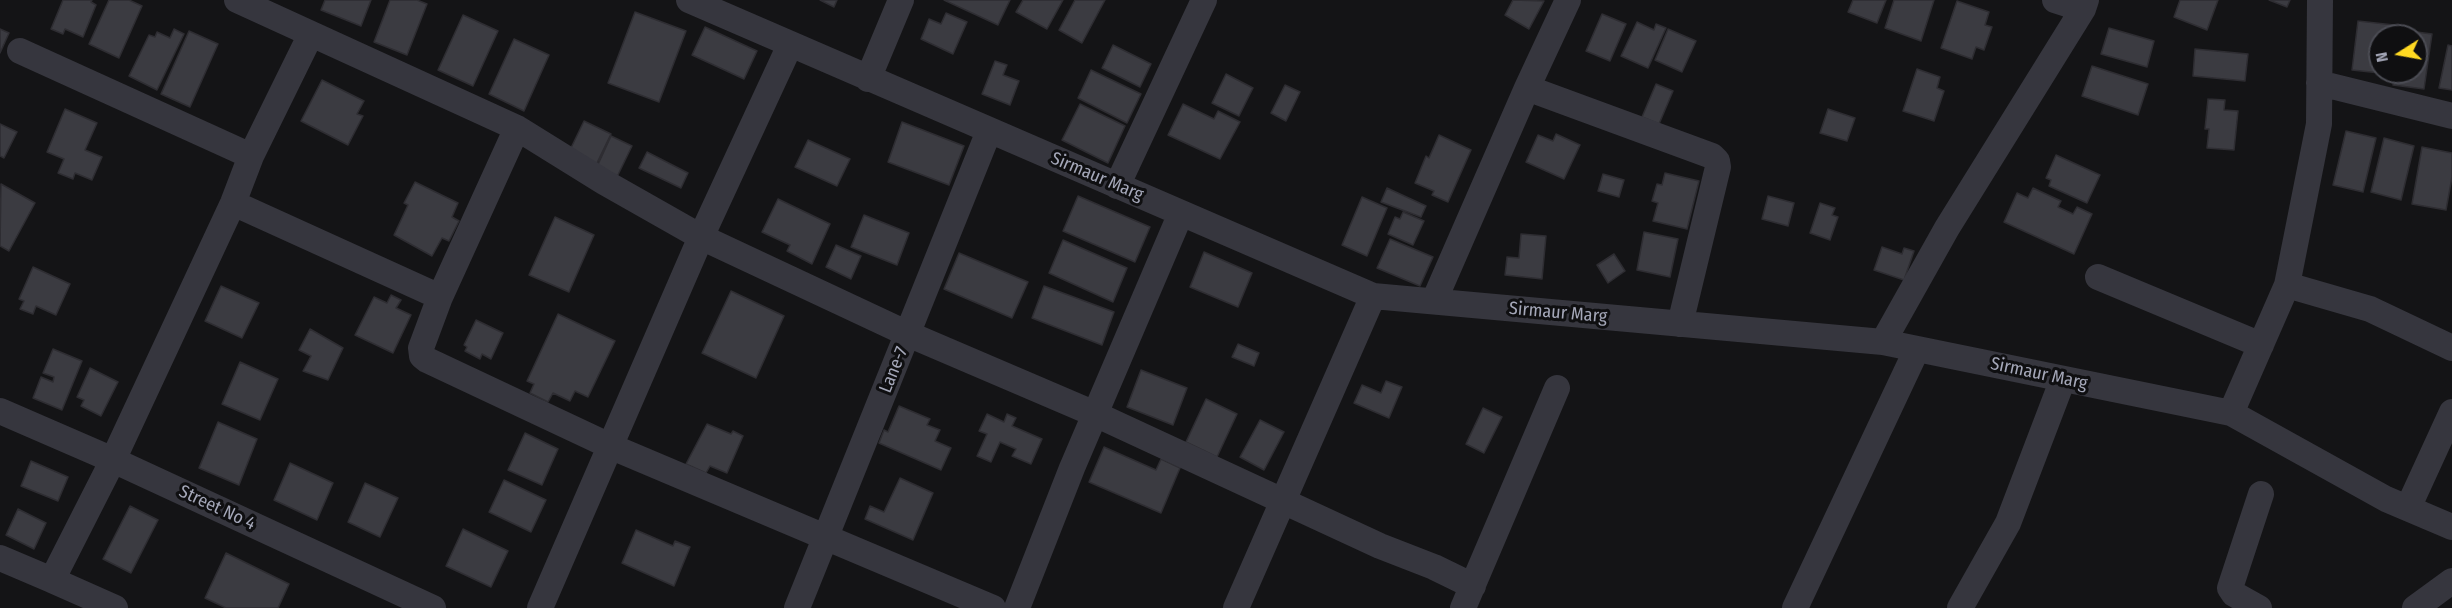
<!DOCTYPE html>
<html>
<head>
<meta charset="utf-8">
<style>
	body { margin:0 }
	#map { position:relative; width:2452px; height:608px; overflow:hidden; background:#141416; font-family:"Fira Sans Condensed",sans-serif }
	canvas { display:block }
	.north { position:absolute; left:2368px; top:24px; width:60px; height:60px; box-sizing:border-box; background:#0f0f11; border:2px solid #4b4c54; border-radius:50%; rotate:259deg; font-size:16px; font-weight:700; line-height:24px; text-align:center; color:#a4a7b8 }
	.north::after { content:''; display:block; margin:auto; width:21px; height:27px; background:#ffd922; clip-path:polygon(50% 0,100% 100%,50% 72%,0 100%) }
</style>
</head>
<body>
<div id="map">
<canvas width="2452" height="608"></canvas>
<div class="north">N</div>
</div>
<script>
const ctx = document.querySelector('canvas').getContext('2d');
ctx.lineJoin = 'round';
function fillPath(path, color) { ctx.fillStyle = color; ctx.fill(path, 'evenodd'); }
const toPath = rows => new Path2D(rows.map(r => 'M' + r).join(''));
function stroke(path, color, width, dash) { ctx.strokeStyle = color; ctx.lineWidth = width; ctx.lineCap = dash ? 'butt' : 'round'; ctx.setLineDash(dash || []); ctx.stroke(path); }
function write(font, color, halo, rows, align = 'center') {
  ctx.font = font + ' "Fira Sans Condensed",sans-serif'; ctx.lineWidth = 6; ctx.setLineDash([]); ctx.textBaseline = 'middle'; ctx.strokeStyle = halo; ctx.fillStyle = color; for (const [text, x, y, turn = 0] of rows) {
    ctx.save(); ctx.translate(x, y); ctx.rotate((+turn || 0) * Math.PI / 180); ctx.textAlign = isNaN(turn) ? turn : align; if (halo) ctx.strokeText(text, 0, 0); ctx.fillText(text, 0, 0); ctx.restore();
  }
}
const building = toPath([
	[63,0,92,0,91,2,96,5,83,37,65,29,63,34,51,29,63,0],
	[109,0,129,0,142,6,119,58,89,44,109,0],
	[325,0,371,0,361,26,321,10,325,0],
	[390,0,417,0,427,4,407,55,374,42,390,0],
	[820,0,837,0,834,7,820,0],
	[944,0,1010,0,998,25,944,0],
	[1023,0,1063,0,1047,29,1016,12,1023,0],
	[1075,0,1105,0,1082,43,1059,30,1075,0],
	[1513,0,1544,1,1529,29,1505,15,1513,0],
	[1853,0,1886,0,1877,23,1848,12,1853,0],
	[1894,0,1934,0,1921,41,1885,28,1894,0],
	[2180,0,2218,0,2207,30,2174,17,2180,0],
	[2269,0,2290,0,2287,7,2269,0],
	[1957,1,1989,12,1985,25,1992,27,1984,50,1976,47,1972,59,1941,48,1957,1],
	[635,12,686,31,659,102,608,83,635,12],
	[946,13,967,22,953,54,921,39,929,19,941,24,946,13],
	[1602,14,1626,24,1610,61,1586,51,1602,14],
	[463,15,498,31,473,86,438,70,463,15],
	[2358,21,2394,25,2393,36,2380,36,2380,72,2389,72,2389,74,2352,70,2358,21],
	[1637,22,1654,30,1656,24,1666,28,1648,68,1621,56,1637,22],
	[705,27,757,51,744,79,692,55,705,27],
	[2109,28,2154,41,2147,67,2101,54,2109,28],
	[0,29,9,33,0,53,0,29],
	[174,29,184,34,157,90,129,76,149,35,155,37,157,32,170,38,174,29],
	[1668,29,1696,41,1682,72,1655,60,1668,29],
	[2401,30,2432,34,2424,89,2393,85,2395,72,2416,72,2416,36,2400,36,2401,30],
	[189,31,218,44,190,107,161,94,189,31],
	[514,39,549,55,524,111,489,94,514,39],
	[1113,45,1151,64,1140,87,1102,68,1113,45],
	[2448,45,2452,46,2452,90,2439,88,2448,45],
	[2195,49,2248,54,2245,81,2193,76,2195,49],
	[995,61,1007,65,1003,75,1019,81,1010,105,982,94,995,61],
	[2092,66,2148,84,2138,115,2082,96,2092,66],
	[1917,69,1940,77,1937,88,1944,91,1934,121,1903,111,1917,69],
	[1091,70,1141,94,1127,123,1078,98,1091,70],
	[1226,74,1253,88,1239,116,1212,103,1226,74],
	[322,80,364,101,357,114,363,116,348,145,301,121,322,80],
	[1656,84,1673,91,1659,124,1642,117,1656,84],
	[1285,85,1300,92,1286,121,1271,113,1285,85],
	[2208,99,2225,100,2224,110,2238,111,2234,150,2207,148,2209,129,2205,129,2208,99],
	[1080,104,1125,126,1108,163,1062,140,1080,104],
	[1183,104,1214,119,1218,111,1240,122,1220,159,1168,135,1183,104],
	[65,109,97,123,85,150,102,157,92,180,75,173,73,179,58,173,64,159,47,152,65,109],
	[1828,109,1855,118,1847,141,1820,133,1828,109],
	[584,121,611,134,596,165,569,152,584,121],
	[902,122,964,146,949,185,888,162,902,122],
	[0,124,17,132,4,158,0,156,0,124],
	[2346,131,2376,138,2363,192,2333,185,2346,131],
	[1556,134,1580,145,1564,179,1526,162,1538,135,1553,141,1556,134],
	[1439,135,1471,150,1448,202,1432,195,1434,191,1415,183,1426,156,1429,158,1439,135],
	[611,136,632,146,615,181,595,171,611,136],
	[2384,138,2414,146,2401,200,2371,192,2384,138],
	[808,140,850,159,837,186,795,167,808,140],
	[2422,147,2452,153,2452,177,2446,210,2412,204,2422,147],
	[647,152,688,173,681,188,639,168,647,152],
	[2056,155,2100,175,2087,203,2049,186,2051,180,2046,178,2056,155],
	[1665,173,1699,181,1687,229,1653,221,1658,203,1652,201,1657,184,1662,185,1665,173],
	[1603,174,1624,180,1619,197,1598,191,1603,174],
	[415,182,458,203,452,217,459,221,449,241,442,238,432,256,394,235,408,205,404,203,415,182],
	[1,184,35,203,9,251,0,246,1,184],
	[1387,188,1426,206,1421,217,1381,202,1387,188],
	[2033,188,2061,201,2058,207,2073,214,2077,207,2092,214,2074,254,2004,222,2017,193,2028,198,2033,188],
	[1078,196,1150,227,1135,262,1063,231,1078,196],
	[1768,196,1794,203,1788,226,1762,219,1768,196],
	[1362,197,1387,208,1367,256,1342,245,1362,197],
	[778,199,830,224,812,264,787,251,790,245,762,232,778,199],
	[1820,203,1835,208,1832,215,1838,217,1830,240,1810,233,1820,203],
	[1403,212,1424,221,1413,245,1388,234,1395,217,1400,219,1403,212],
	[864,215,909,233,897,265,851,247,864,215],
	[555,217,594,235,569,292,529,275,555,217],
	[1644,232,1678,239,1670,277,1637,270,1644,232],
	[1521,234,1546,236,1542,279,1505,275,1507,257,1519,258,1521,234],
	[1390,239,1433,257,1420,286,1377,268,1390,239],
	[1063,240,1127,268,1113,302,1049,273,1063,240],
	[836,245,861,256,851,279,826,267,836,245],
	[1882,247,1902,254,1904,248,1914,251,1904,280,1874,270,1882,247],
	[1204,252,1252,273,1238,307,1190,287,1204,252],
	[959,253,1028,282,1012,318,944,289,959,253],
	[1614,254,1625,271,1608,283,1597,265,1614,254],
	[33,267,70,284,56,315,36,306,33,314,20,309,24,301,19,299,33,267],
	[221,286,259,303,242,338,205,321,221,286],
	[1044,286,1114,312,1102,345,1032,318,1044,286],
	[731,291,784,316,756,378,702,353,731,291],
	[391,295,401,300,396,308,411,315,393,353,355,335,374,297,387,303,391,295],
	[558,314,615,341,588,397,575,391,570,401,553,393,548,402,530,393,534,384,527,381,558,314],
	[476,320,503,333,491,359,482,354,480,359,465,351,467,347,464,345,476,320],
	[310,329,343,348,328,380,303,371,311,356,299,350,310,329],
	[1238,344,1259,353,1254,366,1232,357,1238,344],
	[53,349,82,361,62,410,33,398,41,377,53,382,54,377,43,373,53,349],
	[240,362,278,379,260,420,222,404,240,362],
	[90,368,118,382,101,416,81,406,84,400,77,397,90,368],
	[1141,370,1187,388,1173,425,1127,407,1141,370],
	[1386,381,1402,387,1389,418,1354,403,1362,385,1381,393,1386,381],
	[1206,399,1237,414,1217,457,1186,442,1206,399],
	[899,406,930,419,927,425,940,430,935,441,951,448,941,470,879,443,884,430,888,432,899,406],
	[1483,408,1502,417,1484,453,1466,444,1483,408],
	[987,414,1004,422,1007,414,1016,418,1012,426,1042,439,1031,464,1012,456,1016,449,1000,442,991,462,977,456,987,434,979,431,987,414],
	[1260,420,1284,432,1264,470,1240,457,1260,420],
	[218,422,257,439,239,485,199,468,218,422],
	[707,424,731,434,733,431,743,436,727,473,710,466,706,473,686,464,707,424],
	[525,433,558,449,542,485,508,470,525,433],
	[1104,447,1156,470,1161,459,1180,468,1161,513,1089,482,1104,447],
	[31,461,68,477,58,501,21,486,31,461],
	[290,463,333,483,317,520,274,500,290,463],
	[900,478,933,493,913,540,865,519,870,506,884,512,900,478],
	[504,480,546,500,531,532,489,512,504,480],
	[365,483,398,498,380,537,348,522,365,483],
	[130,506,158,520,131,573,103,559,130,506],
	[18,509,46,523,34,549,6,535,18,509],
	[463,529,508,551,491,587,446,566,463,529],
	[636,530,673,546,675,541,690,547,674,586,622,563,636,530],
	[226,553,289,584,278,608,226,608,205,598,226,553]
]);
fillPath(building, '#3b3b41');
stroke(building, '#2e2d32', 1.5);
stroke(toPath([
	[237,0,517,128,604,182,701,237,908,334,1095,414,1380,546,1434,567,1473,586],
	[689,0,1373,296,1883,342,2231,413,2386,499,2452,527],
	[2055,0,2083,9],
	[20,51,251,156],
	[868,79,901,0],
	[2319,83,2452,116],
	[1527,88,1712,156,1717,161,1718,167,1680,324],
	[1117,186,1204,0],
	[233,203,440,297,421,348,422,356,427,360,612,447,993,608],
	[2098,277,2261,345],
	[2287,285,2370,309,2452,348],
	[440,297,517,128],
	[1434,301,1527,88,1568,0],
	[1883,342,1947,228,2083,9,2086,0],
	[0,411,113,460,433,608],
	[2231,413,2287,285,2319,124,2320,0],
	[2408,508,2452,412],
	[0,558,52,580],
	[115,608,52,580,113,460,233,203,251,156,311,34],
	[540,608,701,237,790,45],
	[797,608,989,131],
	[1017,608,1072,468,1181,213],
	[1236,608,1373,296],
	[1463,608,1557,388],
	[1795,608,1917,349],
	[1960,608,2008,523,2063,379],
	[2259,608,2234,594,2230,588,2261,494],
	[2415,608,2452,581]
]), '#36363e', 26);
write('18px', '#a4a7b8', '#0f0f11', [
	["Sirmaur Marg",1097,177,23],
	["Sirmaur Marg",1558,313,5],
	["Lane-7",894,370,-68],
	["Sirmaur Marg",2039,374,12],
	["Street No 4",217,508,25]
]);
</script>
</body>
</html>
